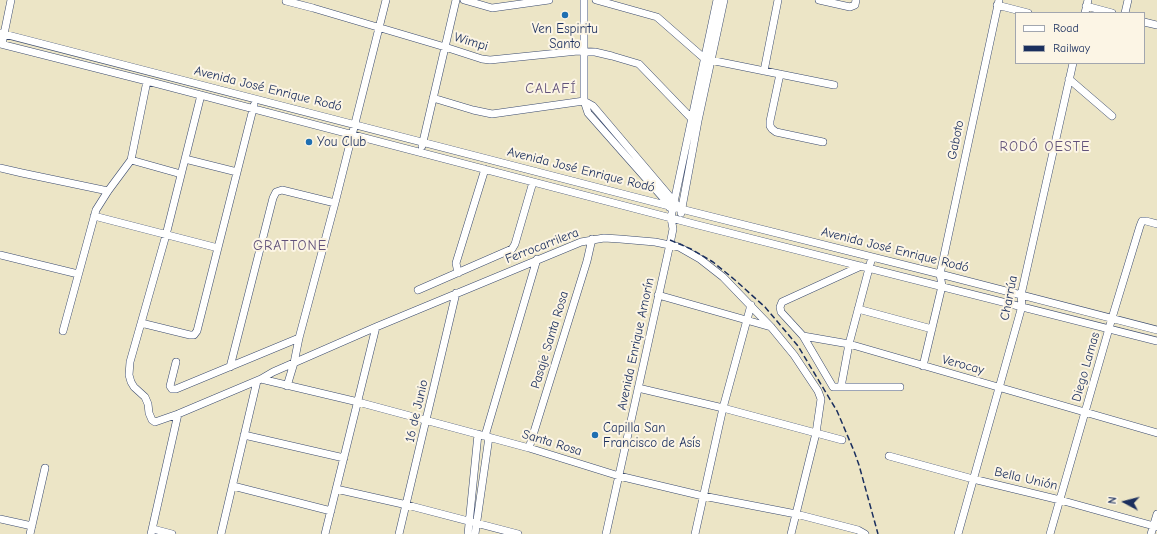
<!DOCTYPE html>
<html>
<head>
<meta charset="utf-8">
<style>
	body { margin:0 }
	#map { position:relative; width:1157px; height:534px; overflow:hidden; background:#ece5c6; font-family:"Comic Neue",sans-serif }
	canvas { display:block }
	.legend { position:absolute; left:1015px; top:12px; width:130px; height:52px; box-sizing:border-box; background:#fcf5e5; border:1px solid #a2a6af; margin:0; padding:5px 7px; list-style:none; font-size:12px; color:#1b2f5e }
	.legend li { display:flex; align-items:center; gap:8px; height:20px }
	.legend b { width:20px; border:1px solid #a2a6af }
	.north { position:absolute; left:1105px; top:482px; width:40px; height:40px; -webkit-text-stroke:3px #fcf5e5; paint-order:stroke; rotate:277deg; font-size:11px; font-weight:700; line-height:16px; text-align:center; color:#1b2f5e }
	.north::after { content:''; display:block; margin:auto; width:14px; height:18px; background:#1b2f5e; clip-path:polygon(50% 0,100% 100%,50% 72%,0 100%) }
</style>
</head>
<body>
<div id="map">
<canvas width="1157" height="534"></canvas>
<ul class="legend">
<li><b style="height:5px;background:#fff"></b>Road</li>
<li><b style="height:5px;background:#1b2f5e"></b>Railway</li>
</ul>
<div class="north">N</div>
</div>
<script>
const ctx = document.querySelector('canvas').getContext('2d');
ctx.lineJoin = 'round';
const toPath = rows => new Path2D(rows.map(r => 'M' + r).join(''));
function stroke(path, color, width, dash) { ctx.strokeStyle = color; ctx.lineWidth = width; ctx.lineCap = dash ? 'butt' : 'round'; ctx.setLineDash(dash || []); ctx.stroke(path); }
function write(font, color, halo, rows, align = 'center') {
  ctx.font = font + ' "Comic Neue",sans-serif'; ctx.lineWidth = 4; ctx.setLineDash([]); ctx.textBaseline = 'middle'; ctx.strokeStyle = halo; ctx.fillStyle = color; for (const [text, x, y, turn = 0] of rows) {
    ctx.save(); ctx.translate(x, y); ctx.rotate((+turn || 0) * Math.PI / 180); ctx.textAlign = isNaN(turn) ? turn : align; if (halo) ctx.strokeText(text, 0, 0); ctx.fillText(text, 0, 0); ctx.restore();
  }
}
const minor = toPath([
	[464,0,492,8,549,0],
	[584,0,584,101,588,113,665,200,669,207],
	[596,0,657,17,705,59,834,85],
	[819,0,850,7,855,5,856,0],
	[286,1,313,8,445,47,482,59,490,60,578,51,595,52,612,56,639,64,692,119,698,121],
	[997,5,1028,13],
	[1086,6,1112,13],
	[1085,13,1088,0],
	[1125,13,1128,0],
	[1144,22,1157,25],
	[0,33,673,207,940,274,1157,330],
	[0,44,147,81,694,224,1157,341],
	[2,44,11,0],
	[764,71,778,0],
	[780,74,770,121,770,126,772,129,776,132,823,142],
	[1069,79,1112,116],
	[201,95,166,235,130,362,129,375,131,382,134,387,145,397,148,404,149,413,152,420,155,422,178,414,261,379,358,402,529,448,619,476,703,496,796,514,858,530,865,534],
	[433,98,473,110,492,114,584,101],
	[584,101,593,106,677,205],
	[422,146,456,0],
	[185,159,237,172],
	[131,160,181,174],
	[0,168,22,173,108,191],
	[681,213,698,121,724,0],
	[94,216,218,248],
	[0,255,78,274],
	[861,266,782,302,780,307,781,312,803,336,849,344,1157,433],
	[458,273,456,263,485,169],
	[418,290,512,249,515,244,533,182],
	[658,295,771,327],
	[858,309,932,329],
	[141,323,190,335,194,335,197,331,254,105],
	[63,331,96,210,108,191,131,160,147,81],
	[803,336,833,387,900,387],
	[176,362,170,386,172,389,176,389,299,338],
	[923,366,942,286,940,274,999,0],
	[230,367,273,198,276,192,282,190,335,203],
	[261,379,273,372,376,327,581,242,604,238,620,239,655,242,679,247,700,259,723,277,771,327,794,355,818,391,821,399,816,433,791,534],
	[287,386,294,363,299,338,335,203,386,0],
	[841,387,849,344,872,257],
	[638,388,723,408,842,440],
	[244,435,344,458],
	[485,436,537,259],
	[529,448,587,261,592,239],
	[889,456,973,479,1060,500,1157,527],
	[233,486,331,511],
	[336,489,407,505,518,534],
	[0,519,32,526],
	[153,529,172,534],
	[30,534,45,468],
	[151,534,178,414],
	[221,534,257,381],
	[325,534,376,327],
	[399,534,456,293],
	[468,534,478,434],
	[475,534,489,437],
	[606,534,670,244,673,229,671,218,673,207,717,0],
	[695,534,723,408,751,305],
	[958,534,1022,306,1021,295,1073,63],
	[1050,534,1112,318,1140,226,1142,221,1146,221,1157,224],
	[1151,534,1157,514]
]);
stroke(minor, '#3a4a6e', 8);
stroke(minor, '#fff', 7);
stroke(toPath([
	[670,240,691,249,713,262,735,280,765,307,798,346,837,411,854,451,859,465,878,534]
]), '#1b2f5e', 1.5, [6, 3]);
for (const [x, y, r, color] of [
	[565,15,4,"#1f6fb2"],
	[309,142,4,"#1f6fb2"],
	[595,435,4,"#1f6fb2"]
]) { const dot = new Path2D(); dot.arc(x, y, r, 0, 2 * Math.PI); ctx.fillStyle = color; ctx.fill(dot); stroke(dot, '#fcf5e5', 1.5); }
write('13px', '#1b2f5e', '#fcf5e5', [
	["Ven Espiritu",565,29,"center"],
	["Santo",565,44,"center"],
	["You Club",317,142],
	["Capilla San",603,428],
	["Francisco de Asís",603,443]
], 'left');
write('13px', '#1b2f5e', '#fcf5e5', [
	["Wimpi",471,42,17],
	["Avenida José Enrique Rodó",268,89,14],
	["Gaboto",956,140,-78],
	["Avenida José Enrique Rodó",581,170,14],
	["Ferrocarrilera",542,246,-21],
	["Avenida José Enrique Rodó",895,250,14],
	["Charrúa",1009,298,-79],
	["Pasaje Santa Rosa",550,340,-73],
	["Avenida Enrique Amorín",636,344,-78],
	["Verocay",963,365,15],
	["Diego Lamas",1086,367,-74],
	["16 de Junio",417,411,-77],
	["Santa Rosa",552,443,17],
	["Bella Unión",1026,479,13]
]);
ctx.letterSpacing = '1px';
write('14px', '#61527a', '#fcf5e5', [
	["CALAFÍ",551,89],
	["RODÓ OESTE",1045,147],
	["GRATTONE",290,246]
]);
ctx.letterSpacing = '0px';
</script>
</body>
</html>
